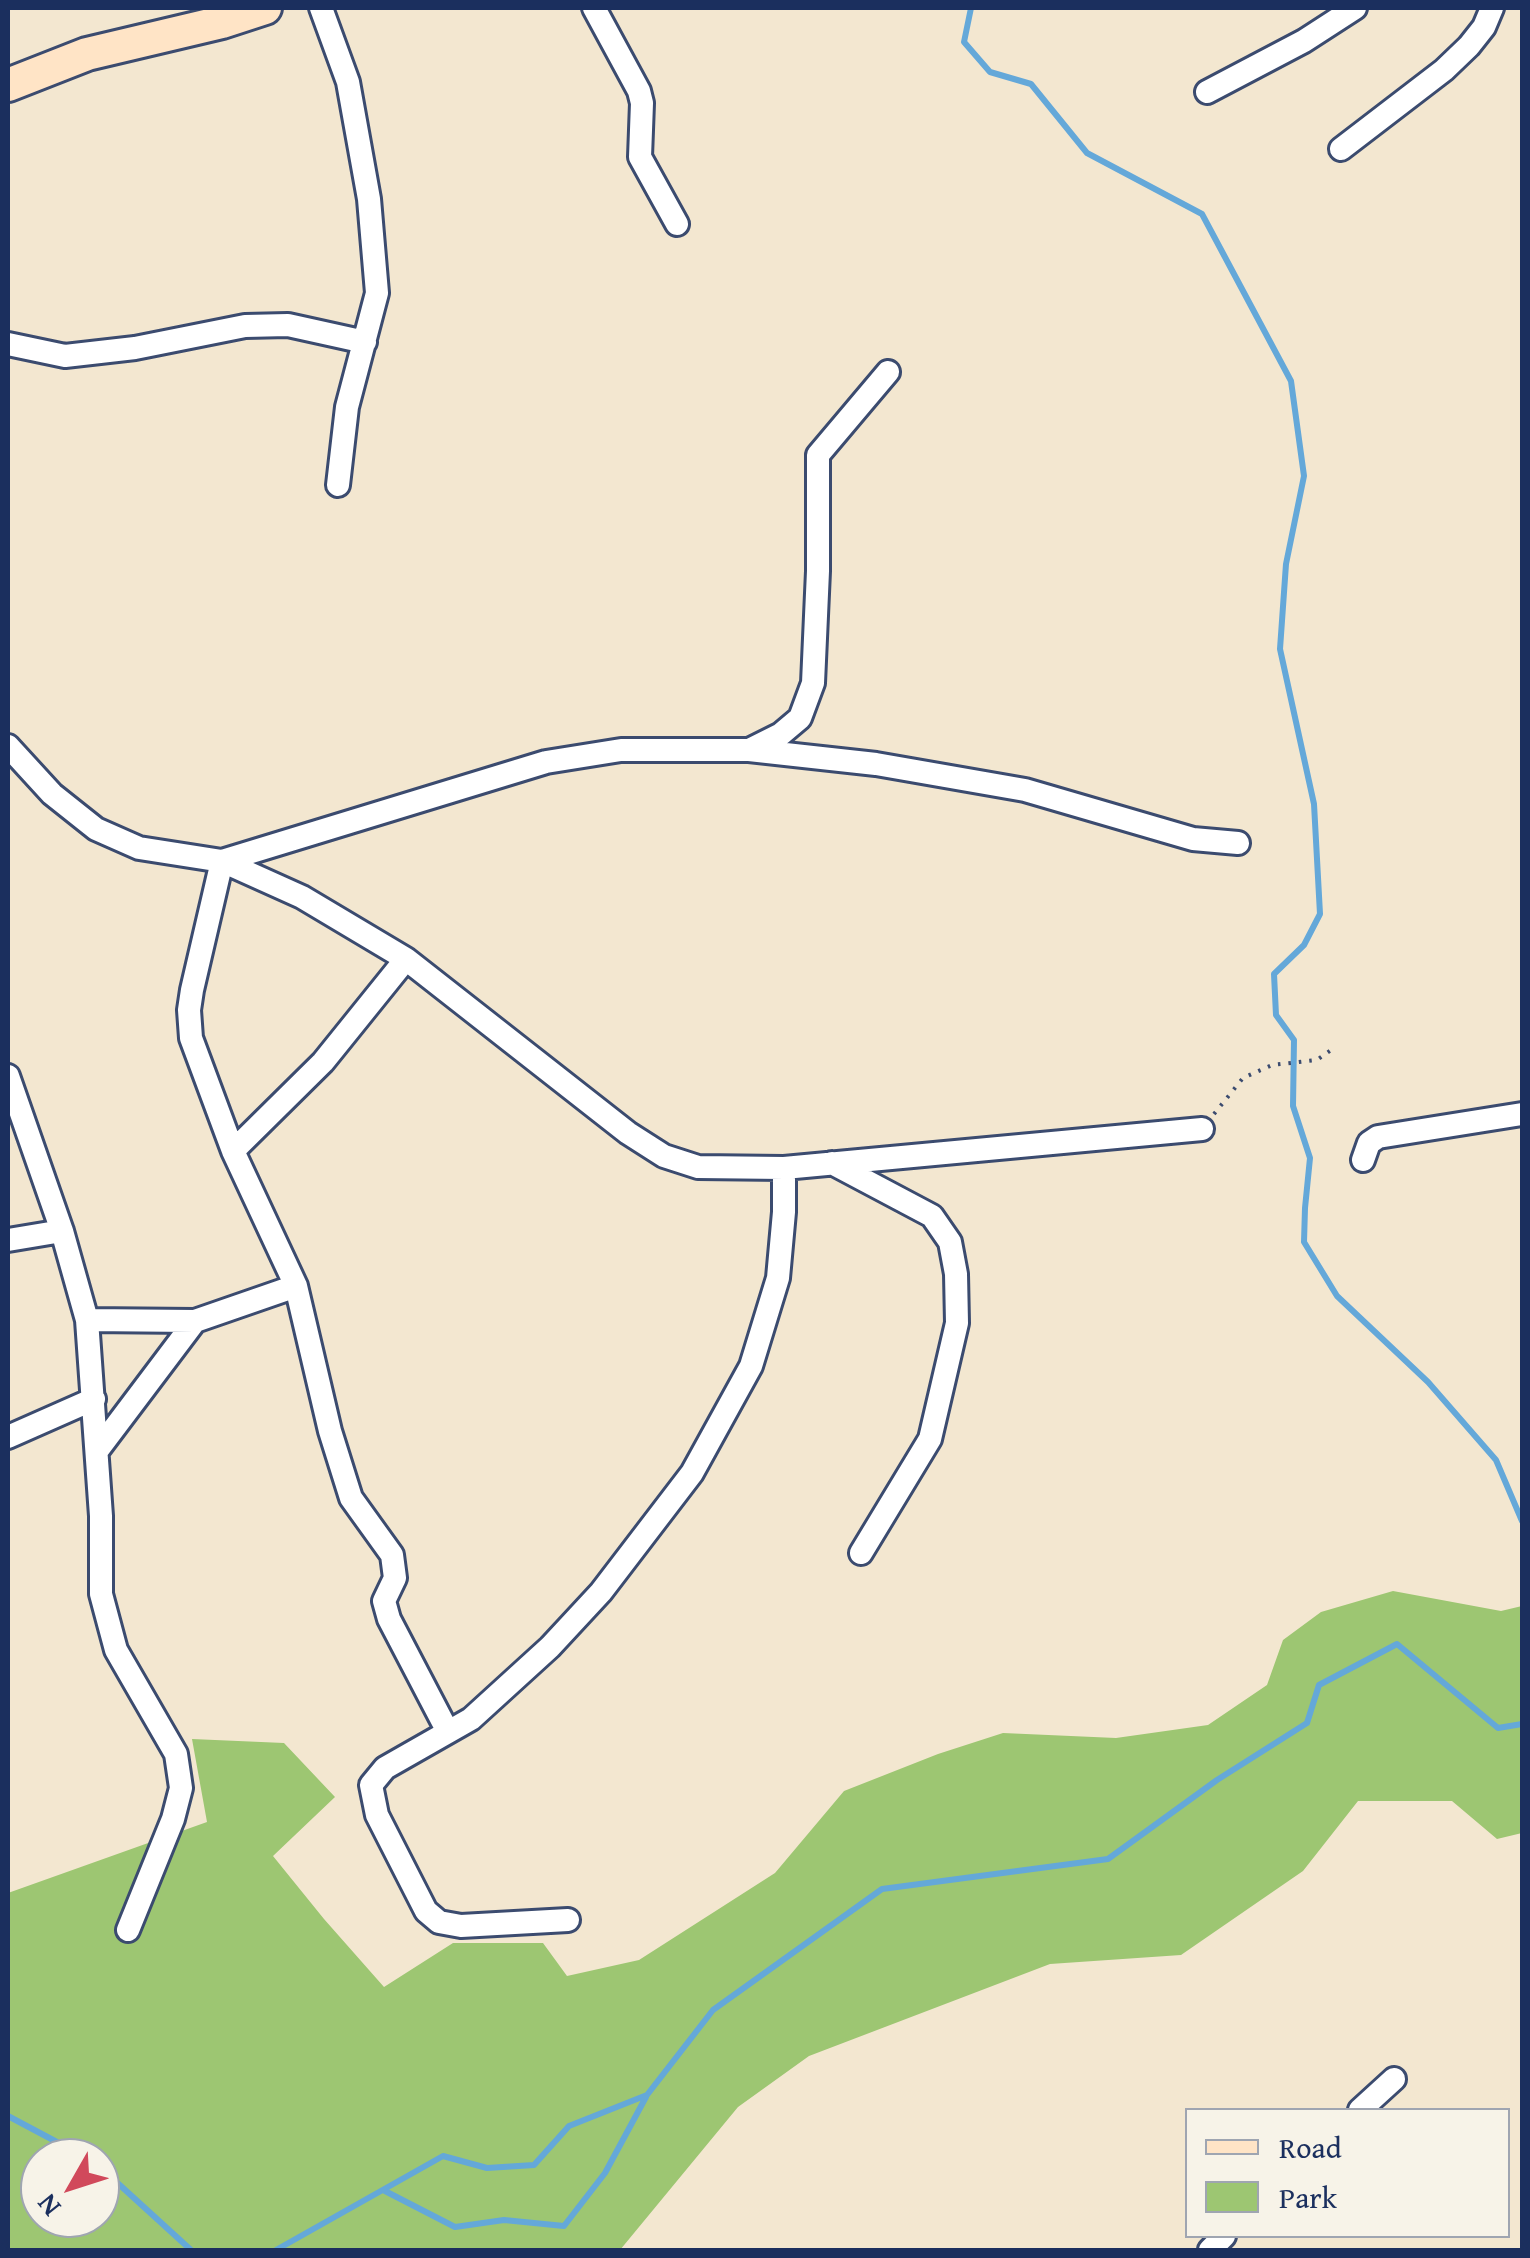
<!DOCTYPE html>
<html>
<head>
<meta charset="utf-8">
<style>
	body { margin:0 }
	#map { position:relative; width:1530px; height:2258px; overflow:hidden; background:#f3e7d0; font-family:"Gentium Book Plus",serif }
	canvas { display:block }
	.frame { position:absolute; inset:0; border:10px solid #1b2f5e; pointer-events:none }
	.legend { position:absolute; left:1185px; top:2108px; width:325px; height:130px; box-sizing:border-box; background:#f7f3e8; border:2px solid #9fa5b1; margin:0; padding:12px 18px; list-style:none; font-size:30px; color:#1b2f5e }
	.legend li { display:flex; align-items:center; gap:20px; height:50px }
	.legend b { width:50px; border:2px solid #9fa5b1 }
	.north { position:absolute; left:20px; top:2138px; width:100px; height:100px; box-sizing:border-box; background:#f7f3e8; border:2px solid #9fa5b1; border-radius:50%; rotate:231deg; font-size:28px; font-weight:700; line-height:40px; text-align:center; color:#1b2f5e }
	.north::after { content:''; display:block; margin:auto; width:35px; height:45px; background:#d1495b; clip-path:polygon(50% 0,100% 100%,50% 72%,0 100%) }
</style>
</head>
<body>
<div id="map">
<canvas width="1530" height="2258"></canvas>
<div class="frame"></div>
<ul class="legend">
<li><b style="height:12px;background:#ffe4c6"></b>Road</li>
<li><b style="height:28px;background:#9dc672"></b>Park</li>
</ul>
<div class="north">N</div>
</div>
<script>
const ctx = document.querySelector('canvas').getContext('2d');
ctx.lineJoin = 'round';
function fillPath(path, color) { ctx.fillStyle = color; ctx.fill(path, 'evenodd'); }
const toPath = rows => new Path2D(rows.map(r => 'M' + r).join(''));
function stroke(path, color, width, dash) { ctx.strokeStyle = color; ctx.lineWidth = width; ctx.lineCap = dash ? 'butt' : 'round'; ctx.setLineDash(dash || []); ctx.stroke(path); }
fillPath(toPath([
	[1393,1591,1501,1611,1522,1606,1522,1833,1497,1839,1452,1801,1358,1801,1303,1871,1181,1955,1050,1964,809,2056,738,2107,620,2250,8,2250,8,1893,207,1822,192,1739,284,1743,335,1797,273,1856,324,1919,384,1987,453,1943,543,1943,567,1976,639,1960,775,1873,844,1791,938,1754,1003,1733,1116,1738,1208,1725,1267,1685,1283,1640,1321,1612],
	[40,2158,100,2158,100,2218,40,2218]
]), '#9dc672');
stroke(toPath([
	[971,8,964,42,990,72,1031,84,1087,153,1202,214,1291,381,1304,476,1286,564,1280,649,1314,804,1320,914,1304,945,1274,974,1276,1015,1294,1040,1293,1106,1310,1158,1305,1208,1304,1242,1337,1296,1428,1382,1496,1460,1522,1521],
	[8,2116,87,2158],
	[100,2167,191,2250],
	[385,2191,455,2227,504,2220,564,2226,605,2173,646,2097],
	[276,2250,443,2156,487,2168,534,2165,569,2126,647,2095,713,2010,882,1889,1108,1859,1217,1780,1307,1723,1319,1685,1397,1644,1498,1728,1522,1724]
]), '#64a8d9', 6);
const street = toPath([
	[321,8,348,82,369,199,377,293,347,407,338,485],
	[594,8,639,91,642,103,640,157,677,224],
	[1207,92,1304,41,1355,8],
	[1341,149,1444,70,1469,46,1484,27,1492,8],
	[8,344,65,356,135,348,245,326,288,325,365,342],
	[8,746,52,794,96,829,139,848,222,861,302,897,406,959,628,1133,664,1156,698,1167,784,1168,1202,1129],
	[749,750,781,734,800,718,813,683,818,571,818,455,888,372],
	[8,1076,62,1231,87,1320,101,1516,101,1594,116,1650,176,1754,181,1788,173,1819,128,1930],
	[233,1151,323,1062,406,959],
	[1363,1160,1369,1143,1378,1137,1522,1114],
	[832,1163,932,1216,950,1242,956,1274,957,1323,930,1439,861,1553],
	[8,1240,62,1231],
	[87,1320,195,1321,296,1286],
	[8,1437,94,1399],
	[97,1451,195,1321],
	[448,1732,389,1619,384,1601,395,1578,392,1555,351,1498,330,1431,296,1286,233,1151,191,1038,189,1010,192,990,222,861,546,762,621,750,749,750,876,764,1025,790,1193,839,1238,843],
	[568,1920,461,1926,439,1922,426,1911,377,1815,371,1785,385,1768,471,1719,550,1647,601,1592,692,1473,751,1366,778,1278,784,1212,784,1168],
	[1360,2110,1394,2079],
	[1210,2250,1224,2236]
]);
const secondary = toPath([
	[8,85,87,54,222,22,265,8]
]);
stroke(street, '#3b4b6f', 28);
stroke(secondary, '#3b4b6f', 38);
stroke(toPath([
	[1214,1114,1243,1078,1272,1065,1317,1060,1331,1050]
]), '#3b4b6f', 4, [2.5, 8]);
stroke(street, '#fff', 22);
stroke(secondary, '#ffe4c6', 32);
</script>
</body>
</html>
